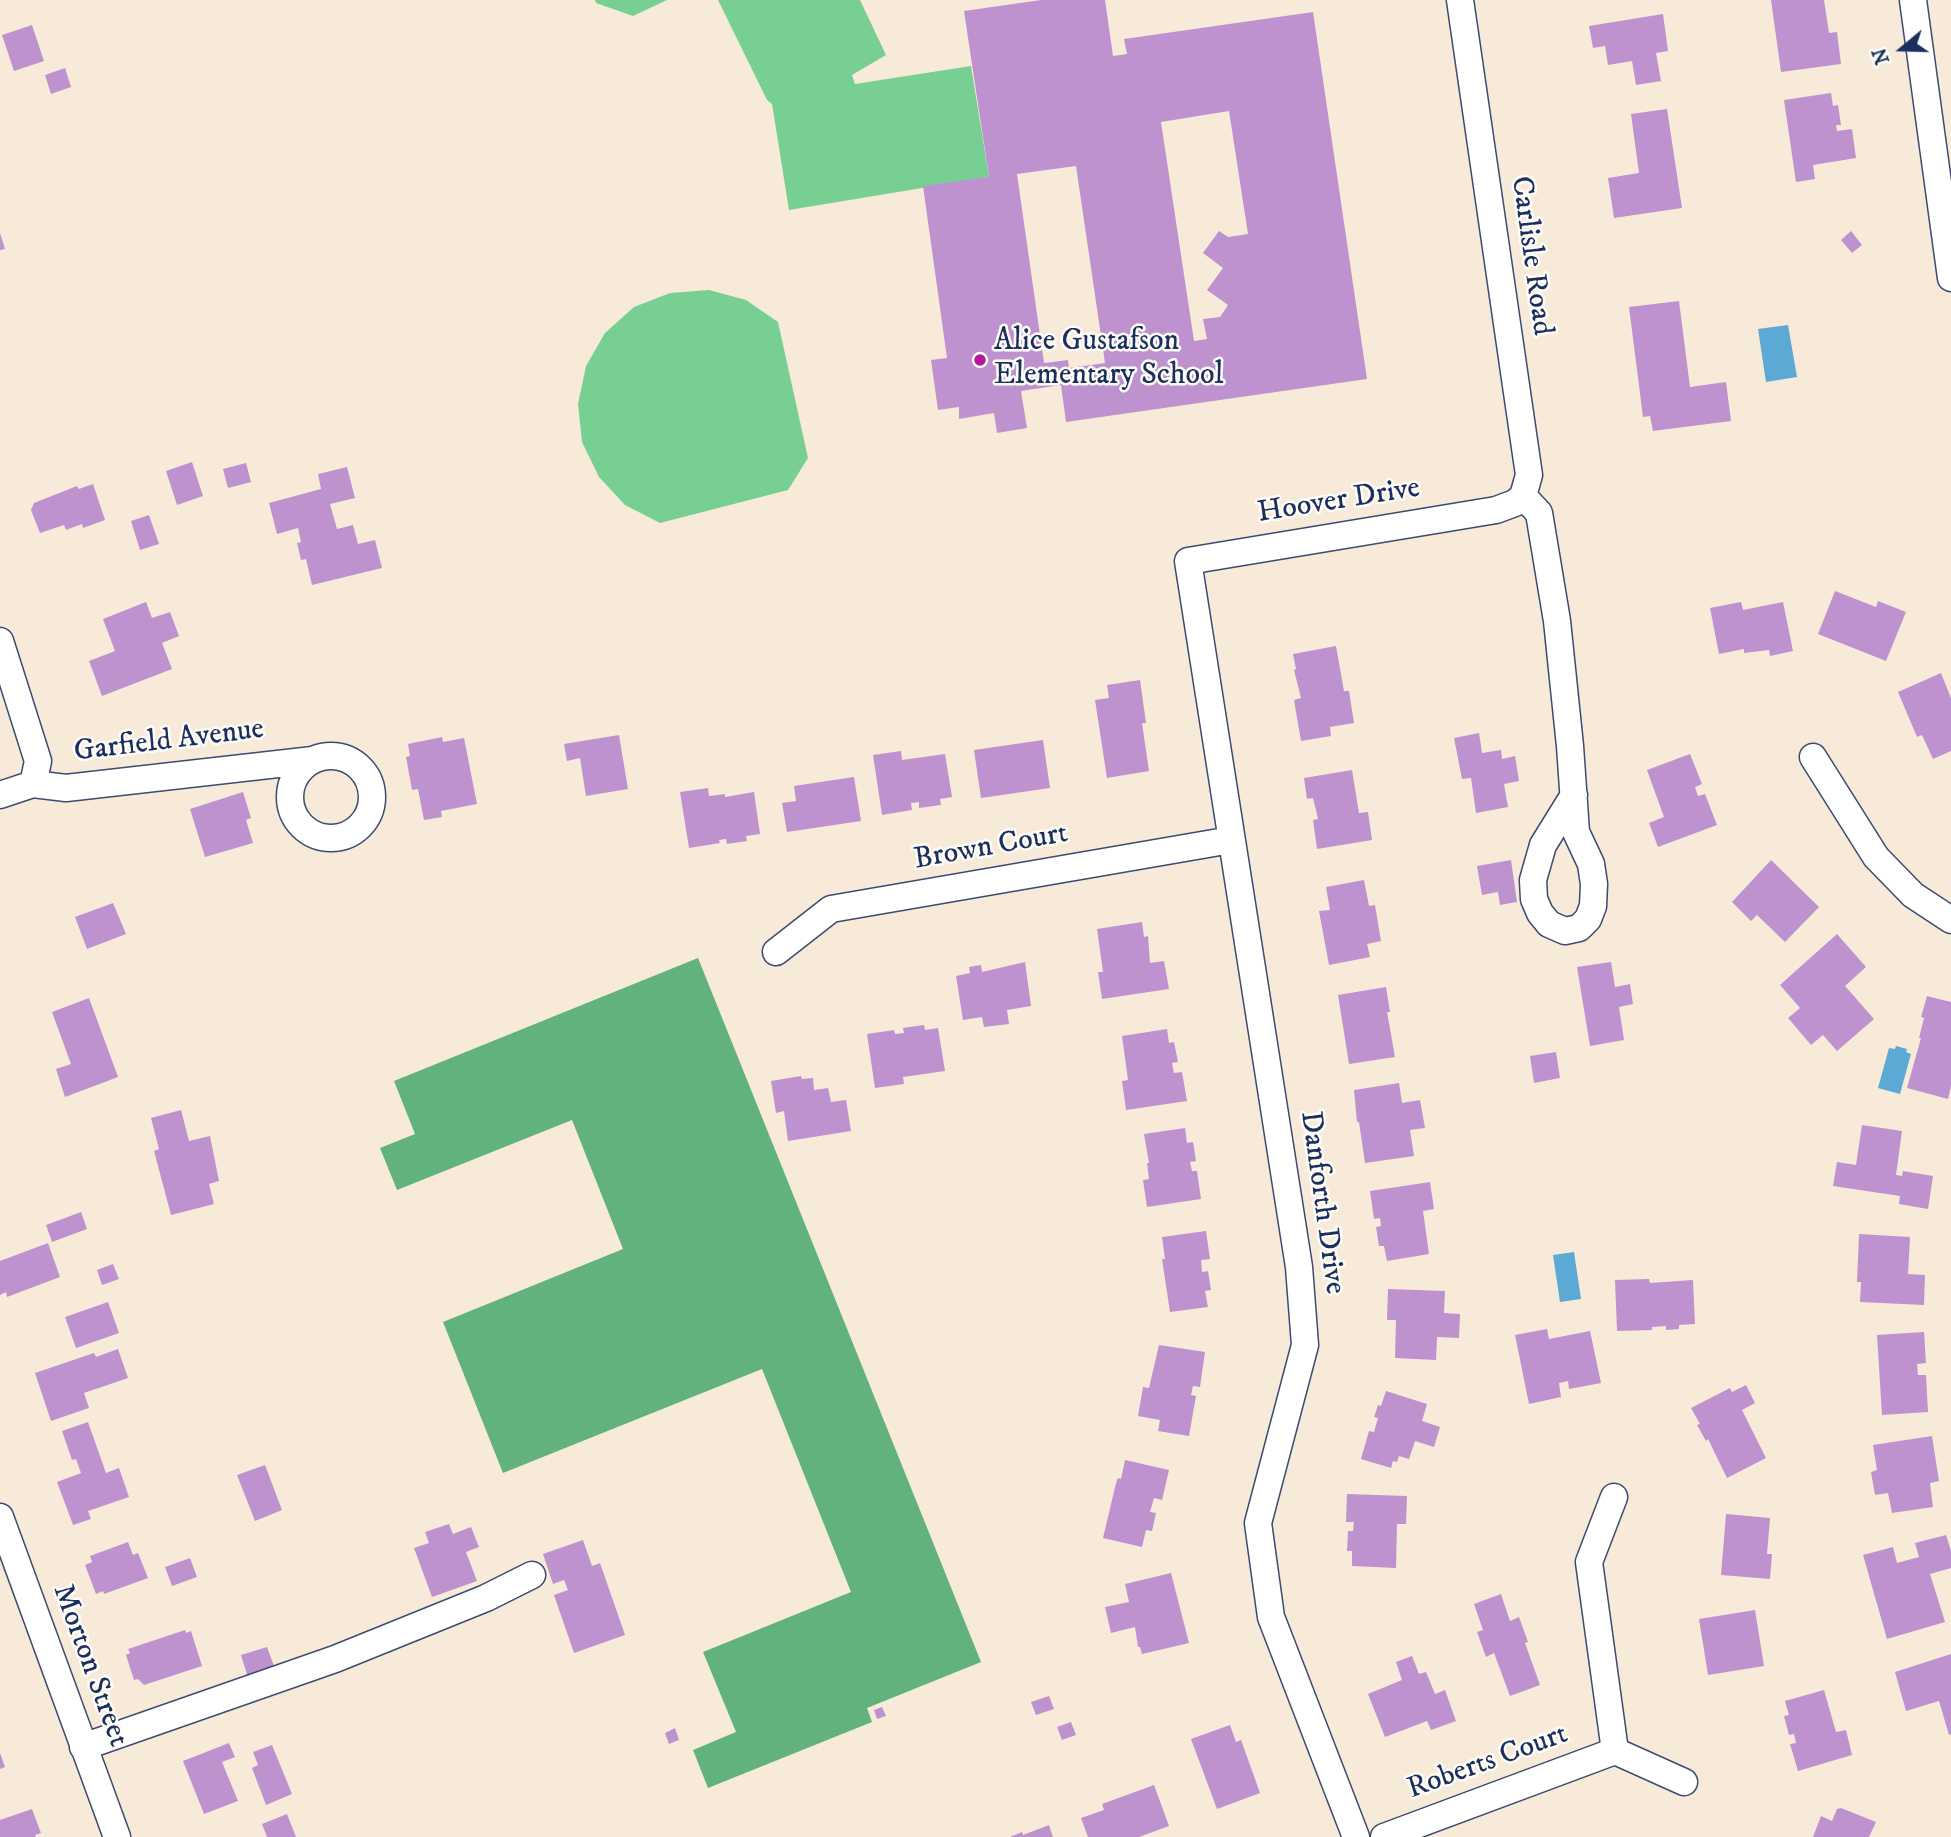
<!DOCTYPE html>
<html>
<head>
<meta charset="utf-8">
<style>
	body { margin:0 }
	#map { position:relative; width:1951px; height:1837px; overflow:hidden; background:#f8ead9; font-family:"IM FELL DW Pica",serif }
	canvas { display:block }
	.north { position:absolute; left:1867px; top:14px; width:70px; height:70px; -webkit-text-stroke:5px #fdfcf7; paint-order:stroke; rotate:251deg; font-size:19px; font-weight:700; line-height:28px; text-align:center; color:#1b2f5e }
	.north::after { content:''; display:block; margin:auto; width:24px; height:32px; background:#1b2f5e; clip-path:polygon(50% 0,100% 100%,50% 72%,0 100%) }
</style>
</head>
<body>
<div id="map">
<canvas width="1951" height="1837"></canvas>
<div class="north">N</div>
</div>
<script>
const ctx = document.querySelector('canvas').getContext('2d');
ctx.lineJoin = 'round';
function fillPath(path, color) { ctx.fillStyle = color; ctx.fill(path, 'evenodd'); }
const toPath = rows => new Path2D(rows.map(r => 'M' + r).join(''));
function stroke(path, color, width, dash) { ctx.strokeStyle = color; ctx.lineWidth = width; ctx.lineCap = dash ? 'butt' : 'round'; ctx.setLineDash(dash || []); ctx.stroke(path); }
function write(font, color, halo, rows, align = 'center') {
  ctx.font = font + ' "IM FELL DW Pica",serif'; ctx.lineWidth = 5; ctx.setLineDash([]); ctx.textBaseline = 'middle'; ctx.strokeStyle = halo; ctx.fillStyle = color; for (const [text, x, y, turn = 0] of rows) {
    ctx.save(); ctx.translate(x, y); ctx.rotate((+turn || 0) * Math.PI / 180); ctx.textAlign = isNaN(turn) ? turn : align; if (halo) ctx.strokeText(text, 0, 0); ctx.fillText(text, 0, 0); ctx.restore();
  }
}
fillPath(toPath([
	[595,0,667,0,633,16,596,3],
	[718,0,860,0,886,55,852,75,855,84,971,66,989,177,789,210,772,104,767,100],
	[709,290,746,300,778,322,808,458,788,490,660,523,625,505,599,477,582,442,578,404,586,366,605,333,634,307,670,293]
]), '#78cf94');
fillPath(toPath([
	[698,958,981,1662,867,1708,872,1722,708,1788,693,1750,736,1732,703,1652,851,1592,762,1369,503,1473,443,1322,623,1249,572,1120,397,1190,380,1148,415,1134,394,1081]
]), '#62b27e');
fillPath(toPath([
	[1788,325,1797,377,1766,382,1758,329],
	[1896,1046,1907,1049,1906,1052,1911,1054,1900,1094,1878,1088,1889,1048,1895,1049],
	[1574,1252,1581,1299,1560,1302,1553,1255]
]), '#5ca9d5');
fillPath(toPath([
	[1041,0,1105,0,1113,56,1127,54,1124,39,1313,12,1367,379,1066,422,1061,385,1021,391,1027,428,997,433,994,413,959,419,959,407,938,410,931,360,947,358,923,186,989,177,964,11],
	[1229,111,1248,234,1228,237,1219,231,1203,253,1223,268,1207,290,1228,305,1220,317,1203,319,1207,339,1194,341,1161,122],
	[1076,166,1105,363,1069,368,1068,360,1044,363,1017,174],
	[1771,0,1824,0,1829,33,1837,32,1841,64,1781,72],
	[1663,14,1668,51,1656,53,1661,81,1636,85,1632,61,1608,65,1605,46,1593,48,1589,26],
	[32,25,44,61,14,71,2,35],
	[65,68,71,87,51,94,45,75],
	[1831,93,1833,106,1838,105,1841,125,1836,125,1837,131,1852,129,1856,158,1813,165,1815,179,1796,182,1784,100],
	[1667,109,1682,208,1614,218,1608,178,1639,173,1631,114],
	[1851,231,1862,245,1852,253,1841,240],
	[0,233,5,249,0,250],
	[1679,301,1690,387,1726,382,1731,421,1653,431,1650,416,1643,417,1629,307],
	[192,462,203,496,177,505,166,471],
	[246,463,251,482,228,488,223,469],
	[347,467,355,498,330,504,337,529,353,525,358,544,375,540,382,568,312,585,306,559,301,560,297,543,301,542,298,528,277,534,269,503,321,489,318,474],
	[93,484,105,520,83,528,82,524,66,530,64,525,40,533,31,510,34,503,77,486,79,489],
	[149,515,159,544,140,550,131,521],
	[1835,591,1876,607,1878,601,1906,612,1886,661,1818,634],
	[146,602,152,618,170,612,179,636,162,643,172,669,102,696,89,661,115,651,103,619],
	[1741,602,1743,610,1783,602,1793,651,1770,656,1769,650,1744,653,1744,649,1719,654,1710,608],
	[1336,646,1344,691,1349,691,1354,723,1330,727,1331,736,1301,741,1294,700,1301,698,1294,670,1296,669,1293,654],
	[1941,673,1951,698,1951,751,1933,759,1922,735,1917,737,1898,692],
	[1140,680,1146,723,1142,723,1149,771,1107,778,1095,700,1109,698,1107,685],
	[1479,733,1482,753,1501,750,1502,759,1515,756,1519,781,1504,784,1508,807,1476,813,1471,778,1462,779,1454,738],
	[619,735,628,789,586,796,580,758,567,761,564,744],
	[442,737,443,742,464,738,477,804,441,811,442,817,424,820,418,789,412,790,406,757,410,756,408,744],
	[1043,740,1050,788,981,798,974,750],
	[901,751,902,760,945,754,952,797,940,799,941,805,919,808,919,802,911,803,912,810,882,815,873,755],
	[1690,754,1702,784,1695,787,1698,796,1705,794,1717,825,1658,847,1649,823,1664,817,1647,770],
	[1352,770,1359,813,1368,812,1372,840,1317,849,1313,820,1318,819,1316,810,1313,798,1307,799,1304,778],
	[854,777,861,821,787,832,782,803,796,801,794,786],
	[708,788,709,796,725,794,725,797,754,792,760,834,746,836,747,841,727,844,726,839,719,840,720,843,689,848,680,792],
	[243,792,251,818,246,820,253,843,205,857,190,809],
	[1511,860,1517,902,1500,905,1498,892,1482,895,1477,866],
	[1771,860,1819,907,1785,942,1757,915,1751,921,1732,902],
	[1364,880,1369,906,1375,905,1381,941,1367,944,1370,957,1329,965,1319,911,1330,910,1326,887],
	[113,903,126,934,87,949,75,917],
	[1142,922,1144,937,1148,936,1150,963,1164,961,1169,989,1102,999,1098,972,1103,972,1097,929],
	[1837,934,1866,967,1845,986,1874,1019,1837,1051,1823,1035,1811,1045,1788,1018,1800,1008,1780,985],
	[1025,962,1031,1006,1007,1010,1009,1024,984,1027,982,1017,963,1020,956,976,970,973,969,967,981,965,982,972],
	[1611,962,1615,987,1630,984,1633,1004,1619,1007,1624,1040,1590,1046,1577,967],
	[1386,987,1390,1012,1387,1012,1395,1057,1349,1064,1338,995],
	[1927,996,1951,1002,1951,1086,1948,1099,1907,1088,1921,1038,1919,1038,1924,1018,1921,1017],
	[89,998,118,1077,65,1097,56,1069,71,1064,52,1012],
	[924,1025,925,1030,938,1028,945,1071,903,1077,904,1084,875,1088,867,1034,894,1030,895,1034,904,1033,903,1028],
	[1167,1029,1169,1043,1174,1042,1178,1062,1172,1063,1174,1073,1182,1072,1187,1101,1126,1110,1122,1081,1128,1080,1122,1036],
	[1556,1052,1560,1078,1534,1083,1530,1056],
	[801,1076,802,1079,813,1078,814,1090,828,1088,831,1102,846,1100,851,1131,788,1141,784,1111,776,1113,771,1081],
	[1399,1083,1402,1103,1420,1100,1425,1128,1410,1130,1414,1156,1365,1163,1359,1122,1357,1122,1354,1090],
	[181,1110,189,1141,210,1136,219,1181,209,1184,214,1204,171,1215,154,1151,159,1149,151,1118],
	[1862,1125,1902,1131,1896,1175,1902,1176,1903,1171,1933,1176,1928,1209,1899,1204,1900,1196,1833,1186,1837,1162,1856,1165],
	[1185,1128,1187,1143,1193,1142,1196,1161,1190,1162,1192,1171,1197,1171,1201,1199,1147,1207,1143,1180,1149,1179,1147,1163,1149,1163,1144,1134],
	[1430,1182,1434,1209,1423,1211,1429,1254,1387,1261,1384,1246,1379,1246,1376,1227,1381,1226,1380,1218,1374,1219,1370,1191],
	[81,1212,87,1229,52,1242,46,1225],
	[1206,1231,1210,1259,1201,1260,1202,1272,1208,1271,1211,1290,1205,1291,1208,1307,1170,1312,1162,1259,1165,1259,1162,1237],
	[1859,1234,1910,1237,1908,1274,1925,1275,1924,1305,1860,1302,1861,1282,1857,1282],
	[48,1243,60,1277,7,1297,6,1292,0,1295,0,1261],
	[113,1264,119,1279,102,1285,97,1270],
	[1649,1279,1650,1283,1693,1280,1695,1324,1679,1325,1679,1329,1666,1330,1666,1326,1652,1327,1652,1330,1617,1331,1615,1280],
	[1388,1289,1445,1291,1444,1313,1460,1314,1459,1338,1437,1337,1436,1360,1395,1358,1396,1320,1387,1320],
	[108,1302,119,1333,76,1348,65,1317],
	[1547,1329,1549,1339,1590,1331,1601,1383,1569,1389,1568,1381,1559,1383,1561,1397,1529,1404,1515,1335],
	[1924,1332,1926,1363,1917,1364,1918,1375,1926,1375,1928,1412,1882,1415,1877,1335],
	[1159,1345,1205,1352,1200,1387,1193,1386,1191,1395,1196,1396,1189,1436,1158,1431,1160,1420,1138,1416,1143,1387,1149,1388],
	[118,1349,128,1378,84,1393,89,1408,51,1421,35,1373,94,1353,96,1357],
	[1746,1385,1755,1403,1742,1410,1766,1458,1727,1478,1708,1439,1706,1441,1697,1425,1700,1424,1691,1408,1730,1388,1732,1392],
	[1386,1391,1427,1404,1422,1421,1440,1427,1434,1447,1415,1441,1409,1459,1399,1456,1397,1462,1393,1461,1391,1468,1361,1459,1369,1431,1374,1432,1378,1418,1374,1417,1378,1405,1381,1406],
	[88,1422,106,1473,119,1468,129,1497,88,1511,91,1519,73,1525,57,1482,81,1473,76,1459,72,1460,62,1431],
	[1932,1436,1939,1481,1930,1483,1933,1507,1892,1513,1888,1493,1875,1495,1871,1472,1877,1470,1873,1445],
	[1125,1460,1169,1470,1162,1500,1154,1498,1150,1512,1156,1513,1152,1531,1146,1530,1142,1547,1103,1538,1116,1483,1118,1478,1121,1479],
	[265,1465,282,1510,255,1521,237,1475],
	[1347,1494,1407,1496,1406,1524,1397,1524,1396,1568,1352,1566,1352,1551,1347,1551,1348,1531,1353,1531,1354,1522,1346,1522],
	[1726,1514,1770,1518,1767,1554,1772,1554,1770,1579,1721,1575],
	[449,1524,453,1534,471,1527,479,1547,466,1552,477,1581,432,1597,414,1548,429,1543,425,1532],
	[1946,1535,1951,1551,1951,1568,1930,1574,1945,1622,1887,1639,1863,1555,1893,1547,1897,1563,1919,1557,1915,1543],
	[583,1540,592,1566,600,1563,625,1635,574,1653,554,1595,568,1590,564,1580,553,1584,543,1554],
	[128,1542,133,1555,138,1553,148,1578,104,1594,103,1591,96,1594,85,1565,92,1562,90,1556],
	[190,1558,197,1577,172,1586,165,1567],
	[1171,1573,1189,1643,1142,1654,1140,1647,1138,1647,1135,1627,1111,1633,1105,1607,1129,1602,1125,1584],
	[1501,1594,1510,1621,1519,1617,1528,1642,1525,1643,1540,1685,1510,1696,1494,1653,1486,1657,1477,1632,1483,1630,1474,1604],
	[1755,1610,1764,1666,1708,1675,1699,1619],
	[185,1630,186,1633,191,1631,202,1666,144,1685,138,1679,134,1680,126,1655,130,1653,128,1649],
	[267,1647,275,1669,248,1678,241,1655],
	[1951,1654,1951,1734,1949,1735,1939,1701,1906,1711,1895,1672],
	[1412,1656,1419,1674,1426,1672,1435,1694,1445,1690,1456,1721,1431,1730,1427,1721,1385,1737,1368,1694,1402,1680,1396,1662],
	[1824,1690,1836,1732,1846,1730,1852,1755,1798,1771,1790,1744,1796,1743,1794,1734,1789,1735,1784,1716,1789,1715,1785,1701],
	[1049,1696,1054,1709,1036,1715,1031,1702],
	[882,1707,886,1716,877,1719,874,1710],
	[1071,1722,1076,1735,1062,1740,1057,1727],
	[1230,1725,1236,1742,1241,1740,1260,1793,1217,1809,1191,1739],
	[675,1728,679,1740,669,1744,665,1733],
	[229,1743,235,1757,222,1762,238,1801,204,1814,183,1761],
	[272,1745,292,1794,266,1805,252,1768,258,1765,253,1752],
	[0,1753,5,1767,0,1769],
	[1154,1785,1169,1826,1139,1837,1088,1837,1081,1818,1104,1810,1102,1804],
	[1841,1808,1876,1822,1869,1837,1813,1837,1821,1816,1832,1821,1837,1809],
	[32,1809,41,1833,35,1835,36,1837,0,1837,0,1820],
	[287,1814,296,1837,267,1837,262,1824],
	[1049,1825,1053,1837,1010,1837,1022,1832,1023,1835]
]), '#be92ce');
const minor = toPath([
	[1913,0,1951,278],
	[1523,496,1539,513,1557,621,1570,746,1576,832,1591,864,1594,884,1593,906,1588,919,1579,928,1565,931,1549,924,1540,913,1534,899,1533,880,1543,845,1574,795],
	[0,641,38,761,33,784],
	'290 797a41 41 0 1 1 82 0a41 41 0 1 1-82 0Z',
	[1813,757,1876,857,1913,895,1951,920],
	[0,795,33,784,66,788,313,760],
	[776,952,831,909,1231,840],
	[1614,1497,1589,1562,1615,1751],
	[0,1517,117,1837],
	[83,1747,335,1659,486,1598,532,1575],
	[1356,1837,1271,1617,1258,1523,1305,1345,1299,1267,1188,561,1496,510,1515,503,1523,496,1529,475,1460,0],
	[1384,1837,1615,1751,1684,1782]
]);
stroke(minor, '#3c4b70', 29);
stroke(minor, '#fff', 26);
for (const [x, y, r, color] of [
	[980,360,7,"#b5179e"]
]) { const dot = new Path2D(); dot.arc(x, y, r, 0, 2 * Math.PI); ctx.fillStyle = color; ctx.fill(dot); stroke(dot, '#fdfcf7', 2.5); }
write('30px', '#1b2f5e', '#fdfcf7', [
	["Carlisle Road",1530,256,82],
	["Hoover Drive",1339,502,-9],
	["Garfield Avenue",169,742,-7],
	["Brown Court",991,848,-10],
	["Danforth Drive",1321,1203,82],
	["Morton Street",89,1666,70],
	["Roberts Court",1488,1763,-20]
]);
write('30px', '#1b2f5e', '#fdfcf7', [
	["Alice Gustafson",994,343],
	["Elementary School",994,377]
], 'left');
</script>
</body>
</html>
